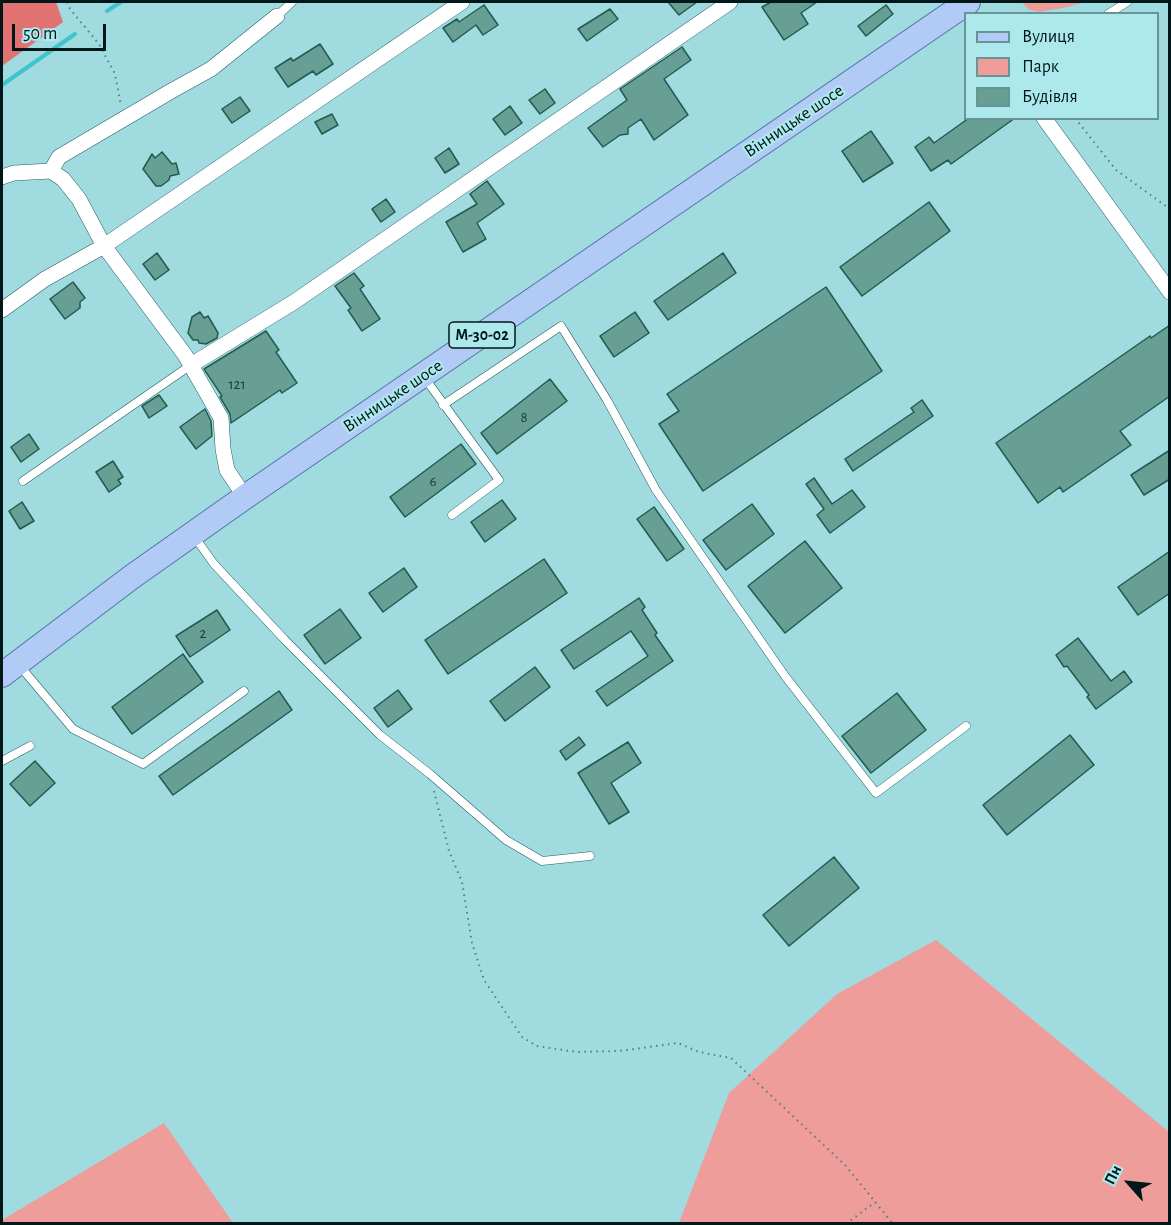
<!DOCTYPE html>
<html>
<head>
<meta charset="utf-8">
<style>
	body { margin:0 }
	#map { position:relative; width:1171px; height:1225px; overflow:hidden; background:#9fdbdf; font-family:"Alegreya Sans",sans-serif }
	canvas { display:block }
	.frame { position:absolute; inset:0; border:3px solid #011719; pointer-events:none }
	.legend { position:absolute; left:964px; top:12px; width:195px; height:108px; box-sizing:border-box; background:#ace8ec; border:2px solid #689498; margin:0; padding:8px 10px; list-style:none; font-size:18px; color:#011719 }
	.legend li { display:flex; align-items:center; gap:12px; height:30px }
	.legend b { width:30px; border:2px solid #689498 }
	.north { position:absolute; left:1099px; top:1153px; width:60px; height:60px; -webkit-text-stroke:4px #ace8ec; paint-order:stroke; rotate:297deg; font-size:16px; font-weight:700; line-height:24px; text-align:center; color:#011719 }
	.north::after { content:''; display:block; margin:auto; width:21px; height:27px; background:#011719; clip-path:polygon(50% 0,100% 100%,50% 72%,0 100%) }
	.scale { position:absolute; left:12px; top:24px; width:94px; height:27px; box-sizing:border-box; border:3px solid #011719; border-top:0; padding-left:8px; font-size:18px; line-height:21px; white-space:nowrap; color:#011719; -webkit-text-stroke:4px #ace8ec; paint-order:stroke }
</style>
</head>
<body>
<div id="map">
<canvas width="1171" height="1225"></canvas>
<div class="frame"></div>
<ul class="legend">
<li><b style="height:8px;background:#b2caf6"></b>Вулиця</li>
<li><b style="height:16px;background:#ee9d9a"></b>Парк</li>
<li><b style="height:16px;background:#679f94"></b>Будівля</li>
</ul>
<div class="north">Пн</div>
<div class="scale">50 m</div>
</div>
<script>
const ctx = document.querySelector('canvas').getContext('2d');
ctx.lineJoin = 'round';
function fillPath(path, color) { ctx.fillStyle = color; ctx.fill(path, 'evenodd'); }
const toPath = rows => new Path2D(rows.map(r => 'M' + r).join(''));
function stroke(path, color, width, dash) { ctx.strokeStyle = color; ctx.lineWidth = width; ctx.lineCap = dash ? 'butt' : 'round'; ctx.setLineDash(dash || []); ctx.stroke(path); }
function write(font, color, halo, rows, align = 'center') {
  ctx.font = font + ' "Alegreya Sans",sans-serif'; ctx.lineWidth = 4.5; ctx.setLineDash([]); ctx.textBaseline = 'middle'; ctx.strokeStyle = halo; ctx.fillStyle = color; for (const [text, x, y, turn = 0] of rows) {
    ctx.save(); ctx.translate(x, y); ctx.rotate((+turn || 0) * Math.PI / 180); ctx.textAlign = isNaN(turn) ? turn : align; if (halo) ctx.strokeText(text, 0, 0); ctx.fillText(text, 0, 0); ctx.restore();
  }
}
fillPath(toPath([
	[1022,2,1086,2,1063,8,1038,12,1028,9],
	[936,940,1169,1132,1169,1223,679,1223,729,1093,837,994],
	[164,1123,233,1223,2,1223,2,1220]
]), '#ee9d9a');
fillPath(toPath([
	[2,2,56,2,63,22,2,66]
]), '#e27172');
stroke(toPath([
	[107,11,121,2],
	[2,85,75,34]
]), '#3fc4cc', 4);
const building = toPath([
	[668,2,697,2,679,15,668,2],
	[771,2,817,2,801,13,808,24,784,40,762,7,771,2],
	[484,5,498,25,483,35,476,25,453,42,443,28,457,19,459,22,484,5],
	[886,5,893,14,866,36,858,26,886,5],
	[610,9,618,19,587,41,578,29,610,9],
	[320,44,333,64,316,75,313,71,288,87,275,68,291,58,293,61,320,44],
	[682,47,691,60,664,79,688,115,654,140,641,119,628,128,628,134,620,135,603,147,588,128,627,100,620,89,682,47],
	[545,89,555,103,540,114,529,100,545,89],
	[240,97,250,111,232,123,222,109,240,97],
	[510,106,522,123,505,135,493,119,510,106],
	[332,114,338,125,322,134,315,122,332,114],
	[969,118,1015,118,951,164,948,160,931,171,915,147,929,137,934,143,969,118],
	[871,131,893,163,863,182,842,151,871,131],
	[449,148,459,164,445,173,435,158,449,148],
	[162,152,172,164,176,163,179,174,170,176,169,180,161,186,156,186,143,169,152,154,155,158,162,152],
	[487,181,504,204,477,223,486,239,463,252,446,222,477,204,470,194,487,181],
	[386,199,395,212,381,222,372,209,386,199],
	[929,202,950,231,862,296,840,267,929,202],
	[157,253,169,270,155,280,143,264,157,253],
	[723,253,736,273,668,320,654,301,723,253],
	[354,273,364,286,360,289,380,319,362,331,348,310,351,308,335,286,354,273],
	[73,282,85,298,80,302,80,308,65,319,50,299,73,282],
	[826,287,882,371,703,491,659,424,679,411,667,394,826,287],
	[200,312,204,318,208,316,218,333,217,338,206,344,199,343,198,340,193,340,188,333,192,317,200,312],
	[635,312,649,333,614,357,600,336,635,312],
	[1170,325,1170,396,1120,431,1131,445,1063,492,1060,487,1038,503,996,443,1150,336,1151,338,1170,325],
	[266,331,279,350,276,352,297,383,282,393,280,390,231,423,230,414,220,397,222,396,204,369,266,331],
	[550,379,567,401,497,454,481,433,550,379],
	[159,395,167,406,149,418,142,406,159,395],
	[922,400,933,416,853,471,845,459,914,412,911,408,922,400],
	[205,409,211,421,212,436,196,449,180,427,205,409],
	[29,434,39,449,21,462,11,447,29,434],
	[461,444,476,464,405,517,390,497,461,444],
	[1170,450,1170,479,1144,495,1131,475,1170,450],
	[113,461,123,477,118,480,121,484,109,492,96,472,113,461],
	[814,478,832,504,852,490,865,507,830,533,817,515,824,509,806,484,814,478],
	[502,500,516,519,485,542,471,522,502,500],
	[22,502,34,521,20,529,9,511,22,502],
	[752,504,774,534,726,570,703,540,752,504],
	[654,507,684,549,667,561,637,519,654,507],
	[805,541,842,588,785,633,748,586,805,541],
	[1170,551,1170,593,1138,615,1118,587,1170,551],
	[544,559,567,593,448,674,425,640,544,559],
	[404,568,417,587,383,612,369,593,404,568],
	[639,598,645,607,642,610,657,633,655,635,673,661,607,706,596,691,648,656,631,631,574,669,561,650,639,598],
	[340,609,361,638,325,664,304,635,340,609],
	[217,610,230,630,190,657,176,636,217,610],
	[1078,638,1111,681,1124,671,1132,682,1096,709,1087,697,1089,695,1067,666,1064,667,1056,655,1078,638],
	[183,654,203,682,132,734,112,707,183,654],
	[535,667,550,687,505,721,490,701,535,667],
	[398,690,412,709,388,727,374,708,398,690],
	[279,691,292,710,173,795,159,776,279,691],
	[897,693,926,730,871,773,842,736,897,693],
	[1070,735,1094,765,1007,835,983,805,1070,735],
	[579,737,585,745,566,760,560,751,579,737],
	[628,742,641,763,611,783,629,812,609,824,578,773,628,742],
	[35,761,55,783,30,806,10,784,35,761],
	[834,857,859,888,789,946,763,915,834,857]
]);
fillPath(building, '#679f94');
stroke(building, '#235b52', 1.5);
const lane = toPath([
	[1108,14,1127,2],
	[277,16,292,2],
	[424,377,499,480,452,515],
	[443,405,561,326,607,400,656,490,785,676,876,793,966,726],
	[23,481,191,365],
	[194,536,214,564,285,640,380,735,430,774,506,840,542,861,590,856],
	[19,665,73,729,143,764,244,691],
	[2,761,30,746]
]);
const street = toPath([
	[1044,118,1170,292],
	[51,171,59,157,173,90,211,69,277,16],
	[2,177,14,173,51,171,63,179,79,199,104,246,185,355,221,418,223,449,227,470,245,497],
	[2,310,45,279,104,246,462,2],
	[191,365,294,302,730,2]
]);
const primary = toPath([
	[2,675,133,576,245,497,968,2]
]);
stroke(lane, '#235e62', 9);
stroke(street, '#235e62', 16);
stroke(primary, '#5275a5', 26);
stroke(toPath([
	[67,2,70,9,99,44,115,74,121,106],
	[1075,118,1116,170,1170,209],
	[434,791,449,851,462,882,472,943,484,980,522,1037,537,1046,577,1052,619,1051,678,1043,699,1052,731,1058,846,1166,893,1224],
	[846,1224,875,1202]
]), '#547e81', 2, [1.5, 4.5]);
stroke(lane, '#fff', 8);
stroke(street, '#fff', 15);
stroke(primary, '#b2caf6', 24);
write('15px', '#1a3938', null, [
	["121",237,384],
	["8",524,417],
	["6",433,481],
	["2",203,633]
]);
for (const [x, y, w] of [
	[482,335,66]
]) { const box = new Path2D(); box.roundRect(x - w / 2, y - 13, w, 26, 4.5); ctx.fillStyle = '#ace8ec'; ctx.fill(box); stroke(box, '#011719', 1.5); }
write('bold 16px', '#011719', null, [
	["М-30-02",482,335]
]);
write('18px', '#011719', '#ace8ec', [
	["Вінницьке шосе",794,121,-34],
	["Вінницьке шосе",393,396,-34]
]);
</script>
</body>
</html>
